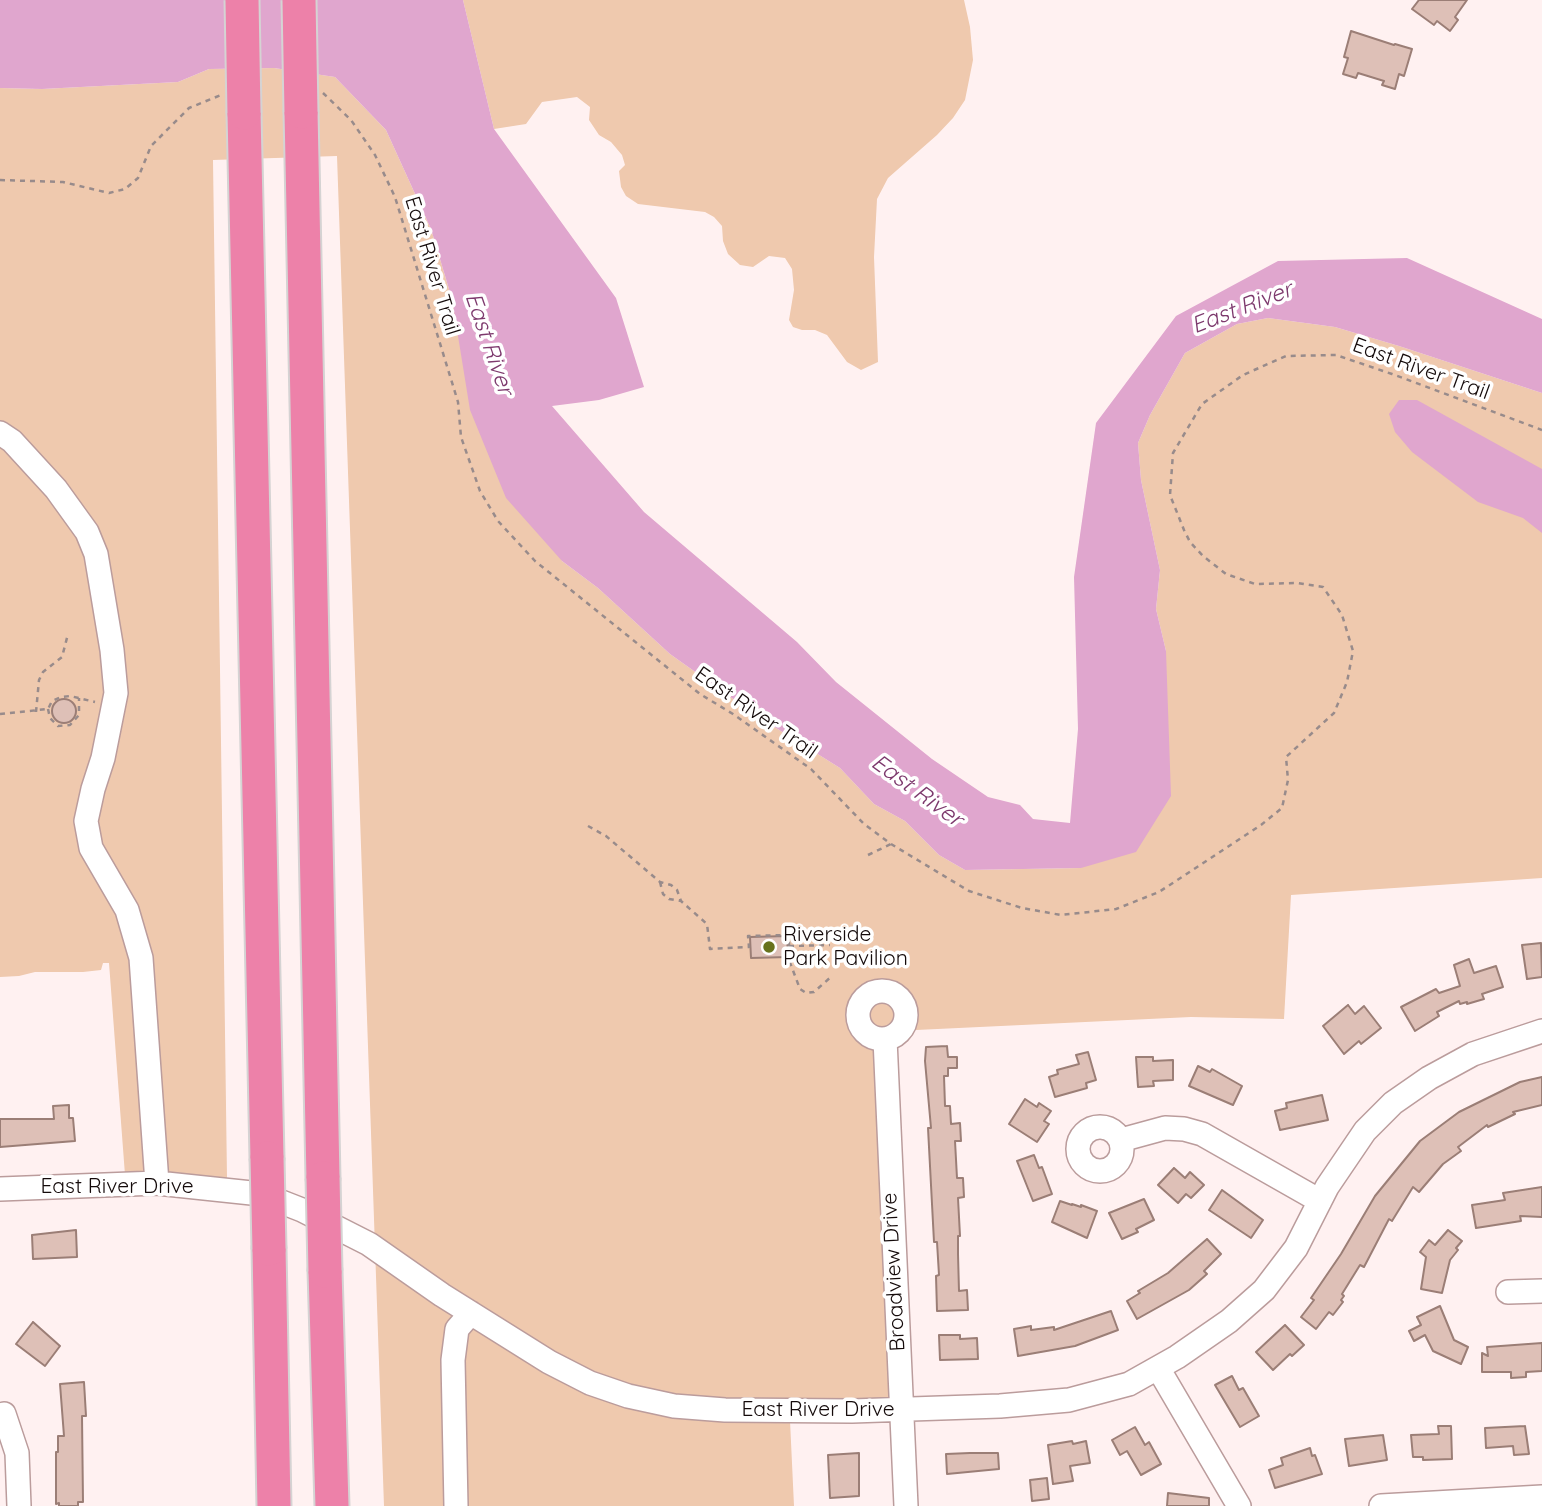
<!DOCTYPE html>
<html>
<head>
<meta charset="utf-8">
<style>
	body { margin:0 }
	canvas { display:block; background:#fff1f1 }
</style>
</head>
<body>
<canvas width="1542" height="1506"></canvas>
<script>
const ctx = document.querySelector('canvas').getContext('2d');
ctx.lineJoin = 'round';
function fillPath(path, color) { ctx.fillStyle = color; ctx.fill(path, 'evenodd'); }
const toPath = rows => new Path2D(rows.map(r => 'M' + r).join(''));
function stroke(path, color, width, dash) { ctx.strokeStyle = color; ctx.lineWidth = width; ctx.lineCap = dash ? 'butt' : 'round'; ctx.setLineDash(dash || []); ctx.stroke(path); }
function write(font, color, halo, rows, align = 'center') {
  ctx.font = font + ' Quicksand,sans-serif'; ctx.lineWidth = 7; ctx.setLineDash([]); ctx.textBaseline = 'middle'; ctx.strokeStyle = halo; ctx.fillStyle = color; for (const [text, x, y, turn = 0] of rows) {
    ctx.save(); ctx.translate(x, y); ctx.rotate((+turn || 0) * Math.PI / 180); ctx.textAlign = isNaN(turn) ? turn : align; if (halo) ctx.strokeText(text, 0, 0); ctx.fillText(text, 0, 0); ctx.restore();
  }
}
fillPath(toPath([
	[463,0,964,0,970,27,973,60,965,100,953,118,937,135,888,178,877,199,874,257,878,362,861,370,847,362,827,335,815,330,802,330,793,327,789,320,794,290,792,269,785,258,769,256,753,267,740,265,728,254,723,241,722,226,714,217,705,212,638,204,626,196,621,187,619,171,625,165,622,155,611,142,599,135,589,120,590,107,577,97,542,102,526,124,494,129],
	[274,68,335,77,386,130,431,229,452,299,562,561,598,588,670,654,760,718,840,768,874,804,905,821,939,855,965,870,1081,868,1166,651,1156,609,1160,570,1141,480,1138,443,1150,415,1185,353,1237,324,1268,318,1335,327,1399,346,1542,393,1542,878,1291,895,1284,1019,1191,1017,874,1032,889,1399,789,1399,794,1506,384,1506,337,156,213,160,227,1178,125,1175,109,963,103,963,101,970,83,972,35,972,19,976,0,977,0,88,42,89,178,82,209,69]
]), '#efc9ae');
fillPath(toPath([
	[0,0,463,0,494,129,616,298,644,387,599,400,552,406,644,512,797,642,836,682,932,759,988,797,1020,805,1033,819,1070,823,1078,729,1074,577,1096,423,1176,316,1278,261,1407,258,1542,319,1542,393,1399,346,1335,327,1268,318,1237,324,1185,353,1150,415,1138,443,1141,480,1160,570,1156,609,1166,651,1171,796,1136,852,1081,868,965,870,939,855,905,821,874,804,840,768,760,718,670,654,598,588,562,561,506,498,470,410,452,299,431,229,386,130,335,77,274,68,209,69,178,82,42,89,0,88],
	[1399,400,1417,400,1542,469,1542,533,1523,518,1478,502,1412,452,1395,432,1389,414]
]), '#e0a6ce');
const building = toPath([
	[1419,0,1467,0,1455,17,1458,20,1450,31,1437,21,1434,25,1412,9,1419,0],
	[1351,31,1394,45,1395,44,1412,49,1404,76,1399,74,1395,89,1382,85,1384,81,1358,73,1356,78,1343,74,1348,58,1344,57,1351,31],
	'52 711a12 12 0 1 1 24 0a12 12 0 1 1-24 0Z',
	[787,936,788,957,751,958,750,937,787,936],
	[1541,943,1542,977,1527,979,1522,945,1541,943],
	[1469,959,1474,973,1496,966,1503,987,1482,994,1484,999,1467,1004,1467,1002,1460,1004,1459,1001,1437,1012,1439,1016,1415,1031,1401,1007,1436,989,1439,993,1460,986,1454,965,1469,959],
	[1348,1005,1355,1014,1364,1006,1381,1028,1361,1044,1359,1041,1344,1054,1323,1026,1348,1005],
	[947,1046,948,1057,957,1057,957,1068,948,1068,948,1076,944,1076,945,1106,950,1106,951,1124,960,1123,961,1141,955,1141,957,1178,963,1178,964,1197,958,1198,960,1236,958,1236,958,1254,959,1291,967,1290,968,1310,937,1311,936,1276,939,1275,937,1242,934,1242,928,1128,931,1128,925,1061,926,1047,947,1046],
	[1088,1052,1096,1080,1086,1083,1087,1088,1055,1097,1049,1077,1058,1074,1057,1070,1079,1064,1076,1055,1088,1052],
	[1136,1057,1153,1057,1153,1061,1173,1060,1173,1080,1153,1081,1154,1086,1138,1087,1136,1057],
	[1198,1066,1210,1072,1212,1069,1242,1086,1233,1105,1189,1086,1198,1066],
	[1542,1077,1542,1105,1513,1112,1515,1114,1488,1127,1487,1125,1458,1147,1461,1151,1443,1164,1419,1192,1413,1187,1392,1221,1389,1219,1364,1267,1360,1265,1342,1294,1344,1296,1341,1300,1343,1302,1333,1315,1329,1312,1316,1329,1301,1317,1314,1300,1311,1298,1341,1254,1375,1196,1420,1141,1459,1112,1520,1082,1542,1077],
	[1322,1095,1328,1120,1280,1130,1275,1111,1287,1108,1286,1103,1322,1095],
	[1025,1099,1037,1107,1039,1103,1051,1111,1044,1121,1049,1124,1037,1142,1009,1124,1025,1099],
	[69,1105,69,1118,73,1118,75,1141,0,1147,0,1119,54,1119,53,1106,69,1105],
	[1034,1155,1039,1168,1042,1167,1052,1194,1033,1201,1017,1161,1034,1155],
	[1174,1168,1185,1178,1190,1172,1204,1185,1191,1198,1186,1194,1178,1203,1158,1185,1174,1168],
	[1542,1187,1542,1217,1520,1216,1521,1221,1476,1228,1472,1205,1505,1200,1503,1193,1542,1187],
	[1222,1190,1263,1220,1251,1238,1209,1210,1222,1190],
	[1144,1199,1154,1220,1136,1229,1138,1232,1122,1239,1109,1213,1144,1199],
	[1060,1201,1072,1205,1072,1204,1081,1207,1081,1205,1097,1211,1087,1238,1052,1222,1060,1201],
	[76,1230,77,1257,33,1259,32,1235,76,1230],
	[1448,1230,1462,1241,1456,1248,1458,1250,1450,1260,1442,1293,1421,1289,1426,1257,1420,1252,1429,1240,1435,1245,1448,1230],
	[1207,1239,1221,1254,1204,1271,1207,1274,1189,1290,1137,1319,1127,1301,1140,1293,1138,1291,1168,1273,1207,1239],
	[1440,1306,1454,1340,1468,1347,1461,1364,1433,1351,1425,1335,1414,1341,1409,1331,1421,1325,1417,1317,1440,1306],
	[1111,1311,1118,1330,1075,1346,1018,1356,1014,1329,1031,1326,1031,1330,1054,1327,1054,1330,1111,1311],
	[33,1322,60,1346,45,1366,16,1344,33,1322],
	[1285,1325,1304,1345,1292,1356,1290,1354,1273,1370,1256,1352,1285,1325],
	[939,1335,960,1335,960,1339,977,1338,978,1359,940,1360,939,1335],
	[1542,1343,1542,1371,1526,1372,1526,1377,1511,1378,1511,1372,1482,1372,1482,1353,1488,1356,1487,1347,1542,1343],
	[1232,1376,1239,1390,1243,1388,1259,1416,1240,1427,1215,1385,1232,1376],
	[84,1382,86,1416,82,1416,83,1502,78,1502,78,1506,59,1506,59,1503,56,1504,56,1452,58,1452,58,1436,64,1436,60,1384,84,1382],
	[1438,1426,1451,1426,1452,1459,1423,1460,1423,1457,1413,1457,1411,1435,1439,1434,1438,1426],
	[1525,1426,1529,1454,1514,1455,1513,1446,1486,1448,1485,1428,1525,1426],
	[1135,1427,1145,1445,1149,1442,1161,1464,1141,1475,1127,1451,1120,1455,1112,1440,1135,1427],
	[1383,1435,1387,1460,1349,1466,1345,1439,1383,1435],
	[1072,1441,1073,1444,1086,1441,1090,1463,1070,1466,1073,1481,1053,1484,1048,1445,1072,1441],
	[1310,1448,1312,1456,1315,1455,1322,1474,1275,1488,1269,1470,1283,1465,1281,1458,1310,1448],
	[859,1453,859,1496,830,1498,828,1455,859,1453],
	[970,1453,998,1453,999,1469,947,1474,946,1454,970,1453],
	[1047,1478,1049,1499,1032,1501,1030,1480,1047,1478],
	[1168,1493,1209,1498,1209,1506,1167,1506,1168,1493]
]);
fillPath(building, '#dec0b7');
stroke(building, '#9b7e76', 2);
const minor = toPath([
	[0,433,12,441,56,489,87,532,96,554,112,650,116,693,103,758,93,789,86,821,91,848,127,910,141,958,157,1183],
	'858 1015a24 24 0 1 1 48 0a24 24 0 1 1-48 0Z',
	[885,1039,906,1506],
	'1078 1149a22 22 0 1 1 44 0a22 22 0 1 1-44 0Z',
	[1121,1140,1165,1128,1184,1129,1202,1134,1320,1201],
	[0,1189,157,1183,261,1194,302,1210,369,1244,442,1295,549,1362,590,1383,628,1396,674,1406,725,1410,852,1411,1000,1406,1069,1400,1129,1384,1177,1357,1229,1321,1264,1290,1296,1248,1327,1187,1365,1131,1393,1103,1429,1078,1473,1054,1542,1031],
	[1508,1292,1542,1291],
	[1158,1368,1239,1506],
	[4,1414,17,1453,19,1506],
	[456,1506,453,1360,457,1329,471,1313],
	[1381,1506,1542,1497]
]);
const highway = toPath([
	[301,112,323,1178],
	[244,113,267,1158],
	[269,1249,274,1506],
	[325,1271,332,1506]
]);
stroke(minor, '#bb9c9c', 26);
stroke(highway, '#d5d3d3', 37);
stroke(toPath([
	[323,93,351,120,375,155,395,197,458,402,461,437,480,491,498,521,535,561,700,694,733,714,811,769,864,824,891,844,969,891,1022,908,1061,915,1116,909,1159,892,1261,825,1282,808,1288,780,1286,757,1334,713,1347,682,1353,651,1342,615,1323,587,1298,583,1255,584,1226,574,1203,556,1190,542,1184,530,1170,495,1173,453,1202,404,1243,375,1286,356,1336,355,1392,374,1542,430],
	[0,180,63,182,109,193,125,189,138,178,151,146,189,108,221,95],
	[48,709,50,718,58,726,70,725,79,715,79,698],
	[36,712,39,680,43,672,62,657,68,634],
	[0,714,48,709,52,701,61,697,70,696,95,702],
	[588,826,606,836,660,882,671,885,677,890,681,901,707,924,710,949,749,947,748,936,789,935,789,960,800,989,806,993,814,992,832,976],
	[868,855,891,844],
	[660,882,663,894,669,899,681,901],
	[789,946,830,945]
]), '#988b8b', 2.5, [5, 5]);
stroke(minor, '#fff', 23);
stroke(highway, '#ed81a9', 33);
const highwayBridge = toPath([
	[242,0,244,113],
	[299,0,301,112],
	[267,1158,269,1249],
	[323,1178,325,1271]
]);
stroke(highwayBridge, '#d5d3d3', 37, []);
stroke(highwayBridge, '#ed81a9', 33);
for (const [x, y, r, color] of [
	[769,947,7,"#67721d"]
]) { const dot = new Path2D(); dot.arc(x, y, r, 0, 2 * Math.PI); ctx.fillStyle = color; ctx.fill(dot); stroke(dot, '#fff', 2.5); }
write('21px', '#140a0a', '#fff', [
	["East River Trail",432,266,73],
	["East River Trail",1421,369,20],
	["East River Trail",756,713,35],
	["East River Drive",117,1187],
	["Broadview Drive",894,1272,-93],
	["East River Drive",818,1410]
]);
write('21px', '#140a0a', '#fff', [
	["Riverside",783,935],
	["Park Pavilion",783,959]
], 'left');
write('italic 23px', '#7d396d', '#fff', [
	["East River",1242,308,-21],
	["East River",489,344,71],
	["East River",917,791,36]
]);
</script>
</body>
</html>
